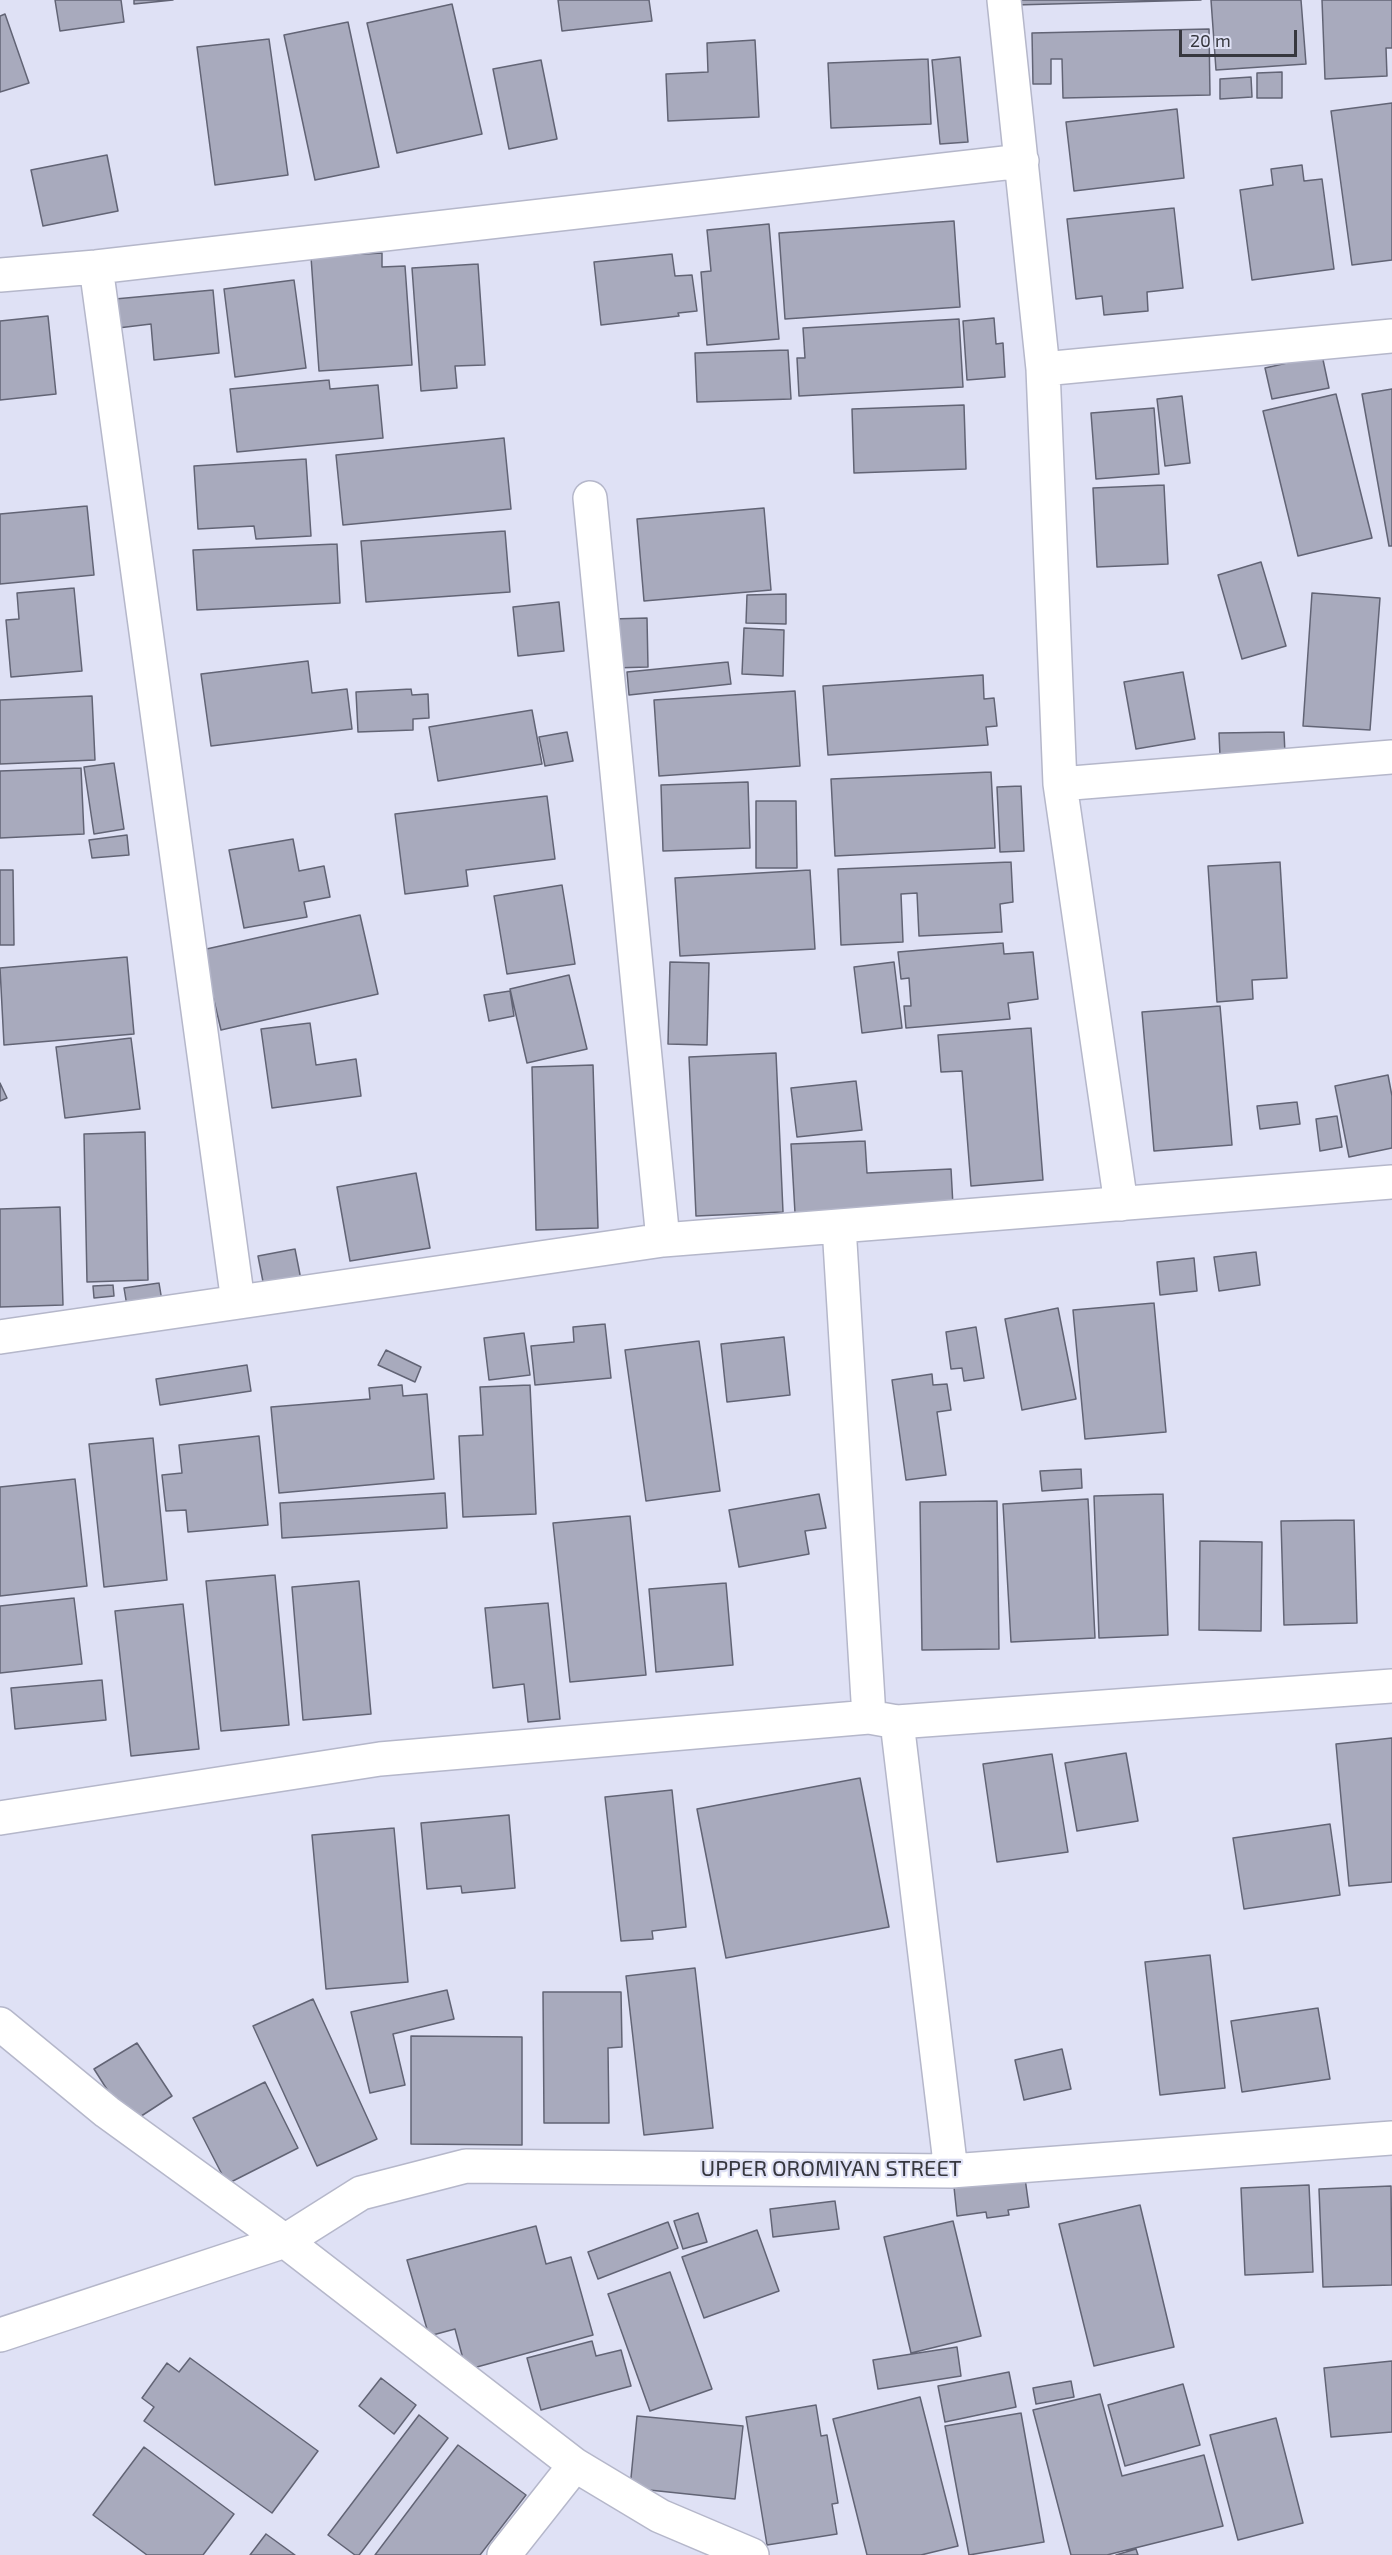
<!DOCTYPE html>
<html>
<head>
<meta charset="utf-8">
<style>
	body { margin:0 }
	#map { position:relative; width:1392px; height:2555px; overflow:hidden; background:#dfe1f5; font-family:"Exo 2",sans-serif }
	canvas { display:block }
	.scale { position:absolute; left:1179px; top:30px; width:118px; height:27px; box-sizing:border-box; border:3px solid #36373e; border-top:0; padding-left:8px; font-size:18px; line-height:21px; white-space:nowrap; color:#36373e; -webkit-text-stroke:4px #dfe1f5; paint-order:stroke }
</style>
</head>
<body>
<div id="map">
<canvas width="1392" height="2555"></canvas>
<div class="scale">20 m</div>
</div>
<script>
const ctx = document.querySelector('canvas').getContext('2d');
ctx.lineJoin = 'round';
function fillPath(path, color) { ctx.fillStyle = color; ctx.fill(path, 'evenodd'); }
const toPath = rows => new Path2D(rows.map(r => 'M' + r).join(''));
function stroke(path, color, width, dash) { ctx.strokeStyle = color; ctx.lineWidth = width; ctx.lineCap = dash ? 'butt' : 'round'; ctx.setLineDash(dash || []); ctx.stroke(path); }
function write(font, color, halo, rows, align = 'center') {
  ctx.font = font + ' "Exo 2",sans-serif'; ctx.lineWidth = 4.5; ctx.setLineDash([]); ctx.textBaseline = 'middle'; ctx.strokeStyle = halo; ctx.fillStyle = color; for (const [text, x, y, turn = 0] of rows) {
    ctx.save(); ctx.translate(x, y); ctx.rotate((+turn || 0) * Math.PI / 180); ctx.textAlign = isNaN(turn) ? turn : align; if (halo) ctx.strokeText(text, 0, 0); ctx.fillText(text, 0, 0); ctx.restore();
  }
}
const building = toPath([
	[55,0,121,0,124,22,60,31,55,0],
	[134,0,173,0,134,4,134,0],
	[558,0,649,0,652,21,562,31,558,0],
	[1015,0,1201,0,1015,5,1015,0],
	[1211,0,1301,0,1306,64,1216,70,1211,0],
	[1322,0,1392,0,1392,48,1386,48,1387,76,1325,79,1322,0],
	[452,4,482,134,397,153,367,23,452,4],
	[5,14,29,83,0,92,0,16,5,14],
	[348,22,379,167,315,180,284,35,348,22],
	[1209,29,1210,95,1063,98,1062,59,1051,59,1051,84,1033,84,1032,33,1209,29],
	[269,39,288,175,215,185,197,47,269,39],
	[755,40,759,117,668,121,666,74,708,72,707,43,755,40],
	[960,57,968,142,940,144,932,60,960,57],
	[928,59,931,124,831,128,828,63,928,59],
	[541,60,557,139,509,149,493,69,541,60],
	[1282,72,1282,98,1257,98,1257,73,1282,72],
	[1251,77,1252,97,1220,99,1220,79,1251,77],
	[1392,103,1392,260,1352,265,1331,111,1392,103],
	[1177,109,1184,178,1074,191,1066,122,1177,109],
	[107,155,118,211,43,226,31,170,107,155],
	[1302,165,1304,181,1322,179,1334,269,1252,280,1240,190,1273,185,1271,169,1302,165],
	[1174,208,1183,288,1147,292,1148,311,1104,315,1102,296,1076,299,1067,219,1174,208],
	[954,221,960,307,785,319,779,233,954,221],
	[769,224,779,339,707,345,701,272,711,271,707,230,769,224],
	[382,253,382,267,405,266,412,365,319,371,311,257,382,253],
	[672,254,675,276,692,275,697,311,678,313,679,316,601,325,594,262,672,254],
	[478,264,485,365,455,366,457,388,421,391,412,268,478,264],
	[294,280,306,368,235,377,224,289,294,280],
	[213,290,219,353,154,360,151,324,118,328,115,299,213,290],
	[48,316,56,394,0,400,0,321,48,316],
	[994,318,996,344,1003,343,1005,377,967,380,963,321,994,318],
	[959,319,963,387,799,396,797,358,805,358,803,328,959,319],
	[788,350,791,399,697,402,695,353,788,350],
	[1322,355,1329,388,1272,399,1265,368,1322,355],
	[329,380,330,389,378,385,383,438,237,452,230,389,329,380],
	[1392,389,1392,546,1389,546,1362,394,1392,389],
	[1336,394,1372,538,1298,556,1263,411,1336,394],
	[1182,396,1190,463,1165,466,1157,399,1182,396],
	[964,405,966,469,854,473,852,409,964,405],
	[1154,408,1159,474,1096,479,1091,413,1154,408],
	[504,438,511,509,343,525,336,455,504,438],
	[306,459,311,536,256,539,254,526,198,529,194,466,306,459],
	[1164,485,1168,564,1097,567,1093,488,1164,485],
	[87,506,94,575,0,584,0,514,87,506],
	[764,508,771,590,644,601,637,519,764,508],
	[505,531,510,592,366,602,361,541,505,531],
	[337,544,340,603,197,610,193,550,337,544],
	[1261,562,1286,646,1242,659,1218,575,1261,562],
	[74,588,82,671,11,677,6,620,19,619,17,593,74,588],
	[1312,593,1380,598,1370,730,1303,726,1312,593],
	[786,594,786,624,746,623,747,595,786,594],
	[559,602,564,651,518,656,513,607,559,602],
	[647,618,648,667,613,668,611,619,647,618],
	[744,628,784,630,783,676,742,674,744,628],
	[308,661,312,693,347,689,352,729,211,746,201,674,308,661],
	[728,662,731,684,629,695,627,672,728,662],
	[1183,672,1195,739,1136,749,1124,682,1183,672],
	[983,675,984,699,994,698,997,726,986,727,988,745,828,755,823,686,983,675],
	[411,689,412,695,428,694,429,718,413,719,413,730,358,732,356,692,411,689],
	[795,691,800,766,659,776,654,700,795,691],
	[92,696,95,760,0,764,0,700,92,696],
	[532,710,542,764,438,781,429,727,532,710],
	[567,732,573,761,545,766,539,737,567,732],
	[1284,732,1285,754,1220,756,1219,733,1284,732],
	[114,763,124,829,94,834,84,767,114,763],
	[81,768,84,834,0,838,0,771,81,768],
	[991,772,995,848,835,856,831,779,991,772],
	[748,782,750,848,663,851,661,785,748,782],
	[1021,786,1024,851,1000,852,997,787,1021,786],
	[547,796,555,859,466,870,468,886,405,894,395,814,547,796],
	[756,801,796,801,797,868,756,868,756,801],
	[127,835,129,855,92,858,89,840,127,835],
	[293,839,299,871,324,866,330,897,304,902,307,917,244,928,229,850,293,839],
	[1011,862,1013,902,1000,904,1002,932,919,936,917,893,901,894,903,942,841,945,838,869,1011,862],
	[1280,862,1287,978,1252,980,1253,999,1217,1002,1208,866,1280,862],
	[0,870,13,870,14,945,0,945,0,870],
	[810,870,815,949,680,956,675,878,810,870],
	[562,885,575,964,507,974,494,896,562,885],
	[360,915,378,994,221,1030,202,950,360,915],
	[1003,943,1004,954,1033,952,1038,999,1008,1003,1010,1019,906,1028,904,1006,911,1006,909,978,901,979,898,952,1003,943],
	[127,957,134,1034,4,1045,0,968,127,957],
	[670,962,709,963,707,1045,668,1044,670,962],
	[894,962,902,1028,862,1033,854,967,894,962],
	[569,975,587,1049,527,1063,510,989,569,975],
	[510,991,514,1016,489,1021,484,995,510,991],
	[1220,1006,1232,1145,1154,1151,1142,1012,1220,1006],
	[310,1023,316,1065,356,1059,361,1096,272,1108,261,1029,310,1023],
	[1031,1028,1043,1180,971,1186,962,1071,941,1072,938,1035,1031,1028],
	[131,1038,140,1109,65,1118,56,1047,131,1038],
	[776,1053,783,1212,696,1216,689,1057,776,1053],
	[593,1065,598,1228,536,1230,532,1067,593,1065],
	[1388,1075,1392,1096,1392,1148,1349,1157,1335,1086,1388,1075],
	[856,1081,862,1130,797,1137,791,1088,856,1081],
	[0,1083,7,1098,0,1101,0,1083],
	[1297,1102,1300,1124,1260,1129,1257,1106,1297,1102],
	[1337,1116,1342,1147,1320,1151,1316,1119,1337,1116],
	[145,1132,148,1280,87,1282,84,1134,145,1132],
	[865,1141,867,1173,951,1169,953,1206,795,1213,791,1144,865,1141],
	[416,1173,430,1248,350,1261,337,1187,416,1173],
	[60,1207,63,1305,0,1307,0,1209,60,1207],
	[295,1249,302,1285,265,1292,258,1256,295,1249],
	[1256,1252,1260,1285,1219,1291,1214,1257,1256,1252],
	[1194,1258,1197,1291,1160,1295,1157,1262,1194,1258],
	[159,1283,163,1307,128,1312,124,1288,159,1283],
	[113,1285,114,1296,94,1298,93,1286,113,1285],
	[1154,1303,1166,1432,1085,1439,1073,1310,1154,1303],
	[1058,1308,1076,1399,1022,1410,1005,1319,1058,1308],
	[605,1324,611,1378,535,1385,531,1346,574,1342,573,1327,605,1324],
	[976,1327,984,1378,964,1381,962,1368,951,1369,946,1332,976,1327],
	[524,1333,530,1375,489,1380,484,1338,524,1333],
	[784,1337,790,1395,727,1402,721,1344,784,1337],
	[699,1341,720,1491,646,1501,625,1350,699,1341],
	[386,1350,421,1367,415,1382,378,1365,386,1350],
	[247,1365,251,1391,160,1405,156,1379,247,1365],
	[932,1374,933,1385,947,1384,951,1410,937,1412,946,1475,906,1480,892,1380,932,1374],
	[402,1385,403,1396,427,1394,434,1479,279,1493,271,1407,370,1399,369,1388,402,1385],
	[530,1385,536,1514,463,1517,459,1436,483,1435,480,1387,530,1385],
	[259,1436,268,1525,188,1532,186,1510,166,1511,162,1475,182,1473,179,1445,259,1436],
	[153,1438,167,1580,104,1587,89,1444,153,1438],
	[1081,1469,1082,1488,1042,1491,1040,1471,1081,1469],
	[75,1479,87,1586,0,1596,0,1487,75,1479],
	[445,1493,447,1528,282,1538,280,1503,445,1493],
	[819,1494,826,1528,805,1531,809,1554,739,1567,729,1510,819,1494],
	[1163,1494,1168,1635,1099,1638,1094,1496,1163,1494],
	[1088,1499,1095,1638,1011,1642,1003,1504,1088,1499],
	[997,1501,999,1649,922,1650,920,1502,997,1501],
	[630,1516,646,1675,570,1682,553,1523,630,1516],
	[1354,1520,1357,1623,1284,1625,1281,1521,1354,1520],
	[1200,1541,1262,1542,1261,1631,1199,1630,1200,1541],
	[275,1575,289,1725,221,1731,206,1581,275,1575],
	[359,1581,371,1714,303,1720,292,1587,359,1581],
	[726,1583,733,1665,656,1672,649,1589,726,1583],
	[74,1598,82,1664,0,1673,0,1606,74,1598],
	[548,1603,560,1719,528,1722,524,1684,493,1688,485,1608,548,1603],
	[183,1604,199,1749,131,1756,115,1611,183,1604],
	[102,1680,106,1720,15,1729,11,1688,102,1680],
	[1392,1738,1392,1882,1349,1886,1336,1744,1392,1738],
	[1126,1753,1138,1821,1077,1831,1065,1763,1126,1753],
	[1052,1754,1068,1852,997,1862,983,1764,1052,1754],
	[860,1778,889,1927,726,1958,697,1809,860,1778],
	[672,1790,686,1927,652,1931,653,1939,621,1941,605,1797,672,1790],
	[509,1815,515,1888,462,1893,461,1886,427,1889,421,1823,509,1815],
	[1330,1824,1340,1895,1244,1909,1233,1838,1330,1824],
	[394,1828,408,1982,326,1989,312,1835,394,1828],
	[1210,1955,1225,2088,1160,2095,1145,1962,1210,1955],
	[695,1968,713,2128,644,2135,626,1976,695,1968],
	[447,1990,454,2019,393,2034,405,2085,370,2093,351,2012,447,1990],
	[543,1992,621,1992,622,2047,608,2048,609,2123,544,2123,543,1992],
	[313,1999,377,2139,317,2166,253,2026,313,1999],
	[1318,2008,1330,2079,1242,2092,1231,2021,1318,2008],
	[411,2036,522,2037,522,2145,411,2144,411,2036],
	[137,2043,172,2096,129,2124,94,2069,137,2043],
	[1062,2049,1071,2089,1024,2100,1015,2060,1062,2049],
	[265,2082,298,2148,227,2184,193,2118,265,2082],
	[1025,2178,1029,2207,1008,2210,1009,2215,987,2218,986,2212,957,2216,954,2187,1025,2178],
	[1309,2185,1313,2272,1245,2275,1241,2188,1309,2185],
	[1391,2186,1392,2285,1323,2287,1319,2189,1391,2186],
	[835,2201,839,2229,773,2237,770,2209,835,2201],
	[1140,2205,1174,2347,1094,2366,1059,2224,1140,2205],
	[698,2213,707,2242,683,2249,674,2221,698,2213],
	[953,2221,981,2336,911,2353,884,2237,953,2221],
	[668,2222,678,2248,598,2279,588,2252,668,2222],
	[536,2226,546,2264,571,2257,593,2335,466,2370,455,2329,429,2336,407,2260,536,2226],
	[757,2230,779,2291,704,2318,682,2257,757,2230],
	[670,2272,712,2389,650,2411,608,2294,670,2272],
	[592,2341,596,2356,621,2350,631,2386,541,2410,527,2358,592,2341],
	[957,2347,961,2376,878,2389,873,2360,957,2347],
	[190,2358,318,2451,272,2513,144,2421,154,2407,142,2398,167,2363,179,2372,190,2358],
	[1392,2361,1392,2432,1331,2437,1324,2368,1392,2361],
	[1009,2372,1016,2407,945,2422,938,2386,1009,2372],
	[381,2378,416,2405,394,2434,359,2406,381,2378],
	[1071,2381,1074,2397,1036,2404,1033,2388,1071,2381],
	[1183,2384,1200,2445,1125,2466,1108,2405,1183,2384],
	[1100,2394,1122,2476,1204,2455,1223,2526,1107,2555,1071,2555,1033,2410,1100,2394],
	[920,2397,958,2546,921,2555,867,2555,833,2419,920,2397],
	[816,2405,821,2436,827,2435,838,2503,832,2504,837,2534,767,2545,746,2417,816,2405],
	[1021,2413,1044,2542,969,2555,945,2426,1021,2413],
	[419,2415,448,2438,359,2555,355,2555,328,2535,419,2415],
	[637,2416,743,2426,735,2499,630,2488,637,2416],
	[1276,2418,1303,2523,1238,2540,1210,2435,1276,2418],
	[458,2445,526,2495,480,2555,375,2555,458,2445],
	[144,2447,234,2514,203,2555,147,2555,93,2515,144,2447],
	[266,2534,295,2555,250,2555,266,2534],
	[1136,2549,1138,2555,1116,2555,1136,2549]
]);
fillPath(building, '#a8aabd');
stroke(building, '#626475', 1.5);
const minor = toPath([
	[1004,0,1043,369,1060,784,1121,1204],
	[96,267,238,1302],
	[0,275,96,267,1022,161],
	[1043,369,1392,336],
	[590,498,663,1240],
	[1060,784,1392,757],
	[839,1226,869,1717],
	[0,1337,663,1240,1392,1182],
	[897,1722,951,2171],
	[0,1818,380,1759,869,1717,897,1722,1392,1686],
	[0,2024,107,2112,285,2241,575,2465,660,2516,752,2555],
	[0,2335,285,2241,361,2193,466,2166,951,2171,1392,2138],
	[504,2555,575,2465]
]);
stroke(minor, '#b5b7ca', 36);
stroke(minor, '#fff', 33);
write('22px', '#36373e', '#dfe1f5', [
	["UPPER OROMIYAN STREET",831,2169]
]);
</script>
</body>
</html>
